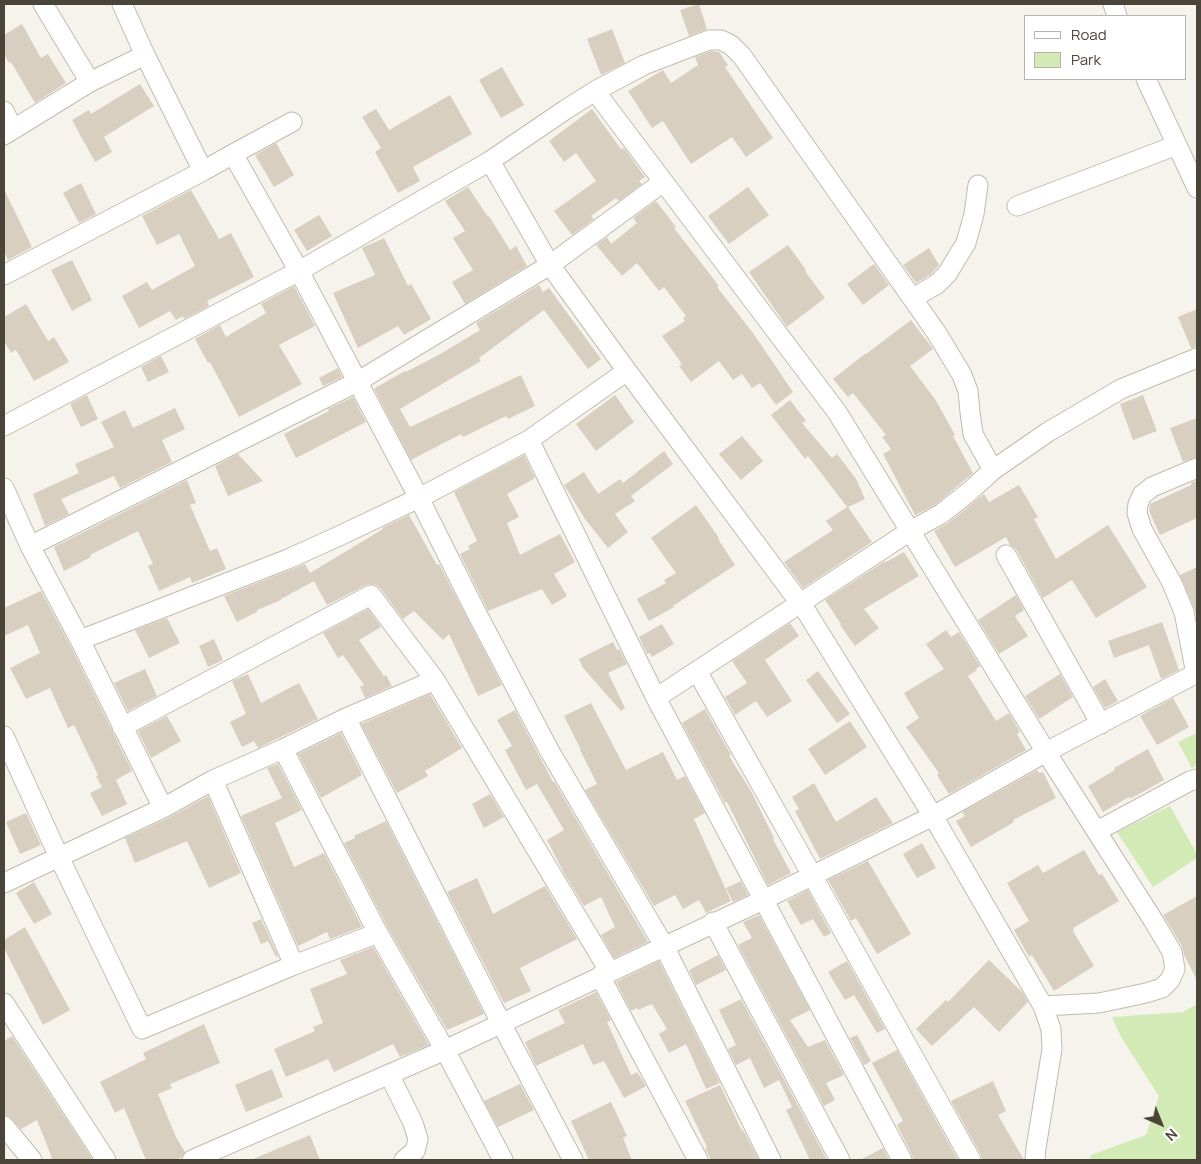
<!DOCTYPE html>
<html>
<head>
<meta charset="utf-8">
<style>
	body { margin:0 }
	#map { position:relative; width:1201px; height:1164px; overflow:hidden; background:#f6f3ec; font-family:Manrope,sans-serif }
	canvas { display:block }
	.frame { position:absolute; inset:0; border:5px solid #4b4439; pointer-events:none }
	.legend { position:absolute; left:1024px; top:15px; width:162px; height:65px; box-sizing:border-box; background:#fff; border:1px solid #b7b4b0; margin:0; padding:6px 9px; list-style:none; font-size:15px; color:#4b4439 }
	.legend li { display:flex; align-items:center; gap:10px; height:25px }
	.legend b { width:25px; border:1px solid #b7b4b0 }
	.north { position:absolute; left:1136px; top:1099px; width:50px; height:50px; -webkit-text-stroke:4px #fff; paint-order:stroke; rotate:136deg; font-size:14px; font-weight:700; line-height:20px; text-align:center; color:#4b4439 }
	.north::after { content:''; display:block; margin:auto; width:18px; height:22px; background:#4b4439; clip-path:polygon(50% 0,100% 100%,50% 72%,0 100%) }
</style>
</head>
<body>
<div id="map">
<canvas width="1201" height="1164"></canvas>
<div class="frame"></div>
<ul class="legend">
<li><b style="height:6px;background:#fff"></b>Road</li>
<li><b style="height:14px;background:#d2eab5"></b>Park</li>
</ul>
<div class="north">N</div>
</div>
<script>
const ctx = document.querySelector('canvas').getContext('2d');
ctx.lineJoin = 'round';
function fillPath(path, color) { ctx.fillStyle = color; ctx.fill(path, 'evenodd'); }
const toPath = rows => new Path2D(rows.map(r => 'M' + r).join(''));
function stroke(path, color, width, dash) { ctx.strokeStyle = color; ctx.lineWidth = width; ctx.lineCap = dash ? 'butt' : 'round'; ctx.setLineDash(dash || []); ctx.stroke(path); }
fillPath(toPath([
	[1197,733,1197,765,1192,768,1178,742],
	[1170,806,1197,854,1197,858,1153,887,1117,832],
	[1197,1004,1197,1160,1091,1160,1091,1155,1146,1135,1159,1096,1121,1037,1112,1017,1183,1012]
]), '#d2eab5');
fillPath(toPath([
	[699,4,707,29,689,36,680,10],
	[22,24,41,58,48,54,66,83,35,103,11,62,9,63,4,54,4,35],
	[612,29,625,63,601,75,587,39],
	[711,51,719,52,728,65,725,67,773,138,746,157,732,137,691,164,663,121,652,128,628,91,663,70,671,83,698,65,695,57],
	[502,67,524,105,501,118,479,80],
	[140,84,154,106,104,137,112,152,95,162,72,120,89,110,91,114],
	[450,95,472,134,413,167,420,181,398,193,375,152,381,148,362,117,376,109,389,130],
	[592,109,621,149,624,148,645,177,639,181,642,184,619,201,616,198,591,216,594,219,572,235,554,211,596,181,576,153,564,162,549,141],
	[276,143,294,175,274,187,255,155],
	[81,183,96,214,79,223,63,193],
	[468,187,488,217,489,216,510,250,516,246,527,266,465,304,452,282,473,270,453,238,465,231,445,201],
	[748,187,769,215,729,244,708,216],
	[4,189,32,247,8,260,4,252],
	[191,190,219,239,231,233,254,277,207,301,209,306,184,319,183,316,176,320,170,311,139,328,122,296,147,282,152,290,195,266,179,234,157,245,142,216],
	[656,201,676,227,674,228,719,286,717,287,753,333,793,392,776,405,760,383,752,388,742,374,733,380,719,361,691,382,679,366,682,364,662,336,685,321,683,318,686,316,664,287,659,291,637,263,622,276,596,245,607,237,611,244,637,223,633,218],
	[319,215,332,236,307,251,294,230],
	[384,238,408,286,411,284,431,319,404,335,398,326,358,348,333,293,375,275,362,248],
	[788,245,806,270,805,271,825,298,787,327,749,272],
	[929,248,939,265,930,275,916,283,903,265],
	[72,260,92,300,72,311,51,270],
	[874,264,889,285,863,305,847,284],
	[539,285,543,292,549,288,601,359,588,369,544,310,479,358,481,361,400,409,410,427,521,375,535,406,508,419,506,416,463,437,461,434,411,460,374,389,375,388,405,371,406,372,442,353,480,330,476,323],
	[294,286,315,326,279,345,302,384,239,417,210,362,208,363,195,339,220,325,226,337,266,313,261,304],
	[26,304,48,341,54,337,69,362,34,381,16,350,11,353,4,341,4,317],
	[1197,309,1197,347,1191,348,1178,317],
	[911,320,933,349,910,366,935,399,955,435,953,436,973,473,935,505,915,515,883,454,891,449,882,437,886,435,853,393,848,397,833,379,866,353,866,354],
	[161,356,169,372,148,382,141,367],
	[338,368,342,377,323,386,319,378],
	[87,395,98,419,81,427,70,404],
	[615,395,634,422,596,451,576,424],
	[1143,395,1157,431,1133,440,1120,404],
	[353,397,366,422,296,458,284,434,329,411,328,409],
	[790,400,806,421,802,423,832,458,837,454,856,479,865,499,848,507,872,542,803,588,784,562,833,530,826,521,847,507,808,456,805,459,771,415],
	[175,408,185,429,162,440,172,462,120,488,114,476,61,499,69,514,45,526,33,494,79,473,75,464,114,447,101,422,125,410,133,428],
	[1197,418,1197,457,1183,462,1170,428],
	[742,436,763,461,741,480,719,454],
	[664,451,673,464,631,496,635,501,615,514,628,532,608,548,585,519,564,485,584,472,598,494,620,479,623,483],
	[238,454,263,481,228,496,215,466],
	[524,455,535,478,507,494,519,517,507,523,520,555,560,534,575,562,554,574,567,596,552,605,542,589,488,611,460,554,470,549,468,546,477,541,454,492],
	[187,480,196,503,190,505,210,551,217,548,226,569,192,583,190,577,159,591,148,566,153,564,138,531,90,555,91,557,64,571,54,547],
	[1197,480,1197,518,1160,535,1149,511,1150,504,1191,485,1191,483],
	[1019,485,1038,517,1034,519,1056,559,1108,525,1147,587,1096,618,1072,580,1043,598,1016,549,1010,545,1006,537,955,567,934,531,948,523,984,494,989,502],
	[696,505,719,538,718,539,735,565,673,606,674,607,649,621,637,599,666,583,664,580,676,573,651,538],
	[409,515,437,565,439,564,502,685,478,696,449,634,443,640,414,611,403,619,380,588,376,585,370,584,366,585,327,605,314,581,281,599,281,600,257,610,257,612,237,622,224,596,305,564,310,573,383,529,382,528],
	[904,552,919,576,864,609,879,628,855,646,840,625,841,624,825,600,885,561,886,562],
	[1197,567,1197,619,1194,608,1180,575],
	[41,591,70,645,132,771,116,780,127,804,102,816,90,793,102,787,96,776,98,775,74,725,68,728,50,688,26,699,10,668,40,653,28,625,4,636,4,608],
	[1016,595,1024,610,1015,616,1028,636,999,654,978,620],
	[368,609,381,627,359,640,384,676,386,675,392,686,365,698,360,687,364,685,343,655,338,658,323,633],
	[167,618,180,643,149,658,135,630],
	[1162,622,1179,670,1161,679,1149,645,1114,658,1108,641],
	[790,623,799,636,765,660,792,701,767,717,756,701,735,715,725,697,747,683,732,661],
	[662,624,674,644,652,657,650,653,647,654,639,637],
	[946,630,951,637,959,632,980,666,976,669,977,670,968,676,996,721,1009,713,1020,732,1017,734,1026,750,949,794,937,775,939,773,906,727,919,718,904,693,944,669,926,644],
	[214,639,223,660,208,667,199,646],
	[613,642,617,650,619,649,627,664,608,673,625,708,621,711,583,668,579,659],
	[145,669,157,696,128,711,114,683],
	[818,671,850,714,837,723,806,680],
	[248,674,261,703,299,683,318,719,258,748,254,741,242,747,230,722,246,714,232,681],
	[1060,674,1073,697,1039,719,1025,696],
	[1105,679,1118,701,1105,708,1093,687],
	[430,694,462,748,425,771,428,776,397,793,361,724],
	[1173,698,1189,727,1157,745,1140,716],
	[591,703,626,770,663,752,677,780,685,776,705,813,694,819,731,901,706,913,699,900,683,909,675,895,654,906,585,790,597,784,580,750,581,750,564,716],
	[705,709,731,755,729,756,751,791,774,838,773,839,791,873,768,885,727,802,725,803,682,723],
	[515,710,553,782,554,781,648,942,614,958,601,935,615,927,601,897,584,906,565,875,547,840,564,830,537,784,526,790,505,750,512,746,497,720],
	[167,716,181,741,151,758,138,731],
	[850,721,867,747,825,775,808,749],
	[341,733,362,775,321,798,298,754],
	[1148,749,1164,780,1130,799,1129,797,1103,812,1088,786,1115,770,1114,768],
	[278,764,302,810,275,823,294,867,324,853,362,927,330,939,327,932,298,946,241,816,282,798,267,768],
	[1037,770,1039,773,1043,772,1056,798,1013,820,1014,822,971,847,956,821,965,816,962,812],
	[814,783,836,822,876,797,893,823,820,859,795,811,799,809,792,797],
	[490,794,504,817,484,828,472,804],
	[208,796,241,873,209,888,187,841,135,863,125,838,168,818],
	[26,813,41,845,20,854,6,822],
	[386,821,484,1014,447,1030,388,928,344,843,355,838,354,836],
	[922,843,936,868,917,878,903,854],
	[1084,850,1099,875,1102,874,1119,901,1073,928,1074,930,1073,931,1094,966,1054,991,1032,955,1029,957,1014,930,1029,921,1007,883,1038,865,1043,873],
	[868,861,911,934,877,954,856,918,851,921,828,880],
	[477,878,493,914,545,886,577,939,520,968,531,991,504,1003,447,892],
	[741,881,748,895,733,902,726,888],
	[34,882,52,914,34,924,16,893],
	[808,890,831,933,824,937,813,919,801,925,787,901],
	[1197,896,1197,980,1184,955,1182,946,1163,915],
	[759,915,810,1010,790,1020,808,1047,825,1040,844,1075,826,1083,835,1100,824,1106,738,945,752,938,743,922],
	[261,919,278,956,276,957,268,941,261,944,252,923],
	[25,927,70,1010,43,1025,4,948,4,940],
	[373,947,429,1045,400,1057,393,1044,334,1072,328,1059,286,1077,274,1049,315,1031,313,1027,323,1023,310,989,347,974,340,960],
	[718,955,726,970,696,985,689,970],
	[989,960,1023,993,1028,1002,999,1032,974,1007,932,1046,916,1029,946,1000,948,1002],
	[659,961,720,1083,706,1089,686,1044,669,1053,659,1034,667,1029,652,1004,638,1010,637,1008,631,1011,616,982],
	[847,961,885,1029,877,1033,854,995,845,1000,828,972],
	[596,992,611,1020,607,1022,631,1075,637,1072,646,1086,624,1098,604,1061,593,1065,583,1044,536,1066,525,1042,565,1023,558,1010],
	[741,999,827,1160,810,1160,786,1110,792,1107,779,1080,764,1088,750,1058,736,1065,728,1049,736,1045,719,1010],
	[204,1024,220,1063,170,1084,172,1088,158,1094,176,1137,185,1152,182,1157,176,1160,146,1160,124,1108,115,1113,100,1082,146,1059,143,1053],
	[857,1035,871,1061,864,1065,850,1038],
	[12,1036,93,1160,47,1160,52,1158,37,1120,21,1129,12,1119,8,1116,4,1115,4,1041],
	[897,1050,958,1160,913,1160,912,1155,897,1125,903,1121,872,1063],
	[272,1069,283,1097,246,1112,235,1085],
	[993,1081,1006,1111,998,1115,1024,1160,982,1160,981,1155,951,1101],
	[520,1084,534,1110,498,1127,484,1101],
	[720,1085,742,1131,743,1130,759,1160,711,1160,705,1148,707,1147,685,1101],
	[611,1102,627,1136,623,1138,632,1160,589,1160,571,1121],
	[310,1135,320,1160,251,1160],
	[883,1148,889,1160,860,1160]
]), '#d8cfc1');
const minor = toPath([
	[43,4,90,82],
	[122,4,145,55,203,171,233,154,299,271,490,161,550,265,627,371,806,611,933,816,1043,1006,1051,1029,1052,1049,1036,1148,1035,1160],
	[1113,4,1117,16],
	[1146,79,1197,188],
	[595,91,644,65,709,40,721,40,731,45,742,56,936,332,962,375,968,391,970,412,973,434,993,470],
	[4,111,13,129],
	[4,135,90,82,145,55],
	[233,154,292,122],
	[1017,206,1177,145],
	[4,275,203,171],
	[913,298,937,284,947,274,966,243,974,214,978,185],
	[4,426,299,271,419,498,476,612,549,750,664,946,771,1160],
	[529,440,656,698,697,671],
	[4,488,30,546,80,640,163,808],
	[30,546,357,382,550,265,663,182],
	[1006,555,1101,724],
	[80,640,288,559,339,536,419,498,529,440,627,371],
	[1196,674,1184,612,1172,583,1142,529,1137,513,1138,504,1142,495,1152,487,1197,468],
	[656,698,902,1160],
	[346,718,501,1023,573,1160],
	[122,727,371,595,435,680,610,972],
	[4,736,59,857,142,1029,294,965,378,933],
	[283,749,378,933,445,1050,503,1160],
	[213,780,294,965],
	[1097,831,1190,781,1197,779],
	[4,883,163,808,213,780,283,749,346,718,435,680],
	[713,922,840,1160],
	[600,976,698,1160],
	[4,1003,106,1160],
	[1043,1006,1099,1003,1146,993,1162,988,1170,980,1175,969,1172,952,1153,920,1046,752,1197,673],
	[389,1074,413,1123,418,1139,415,1151,404,1160],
	[4,1126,32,1160],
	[192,1160,445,1050,763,900,933,816,1046,752,837,412,595,91,565,110,490,161],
	[971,1160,812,875,697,671,910,531,941,514,970,491,993,470,1048,432,1121,389,1197,358]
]);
stroke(minor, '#c2bbae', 21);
stroke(minor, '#fff', 19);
</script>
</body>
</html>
